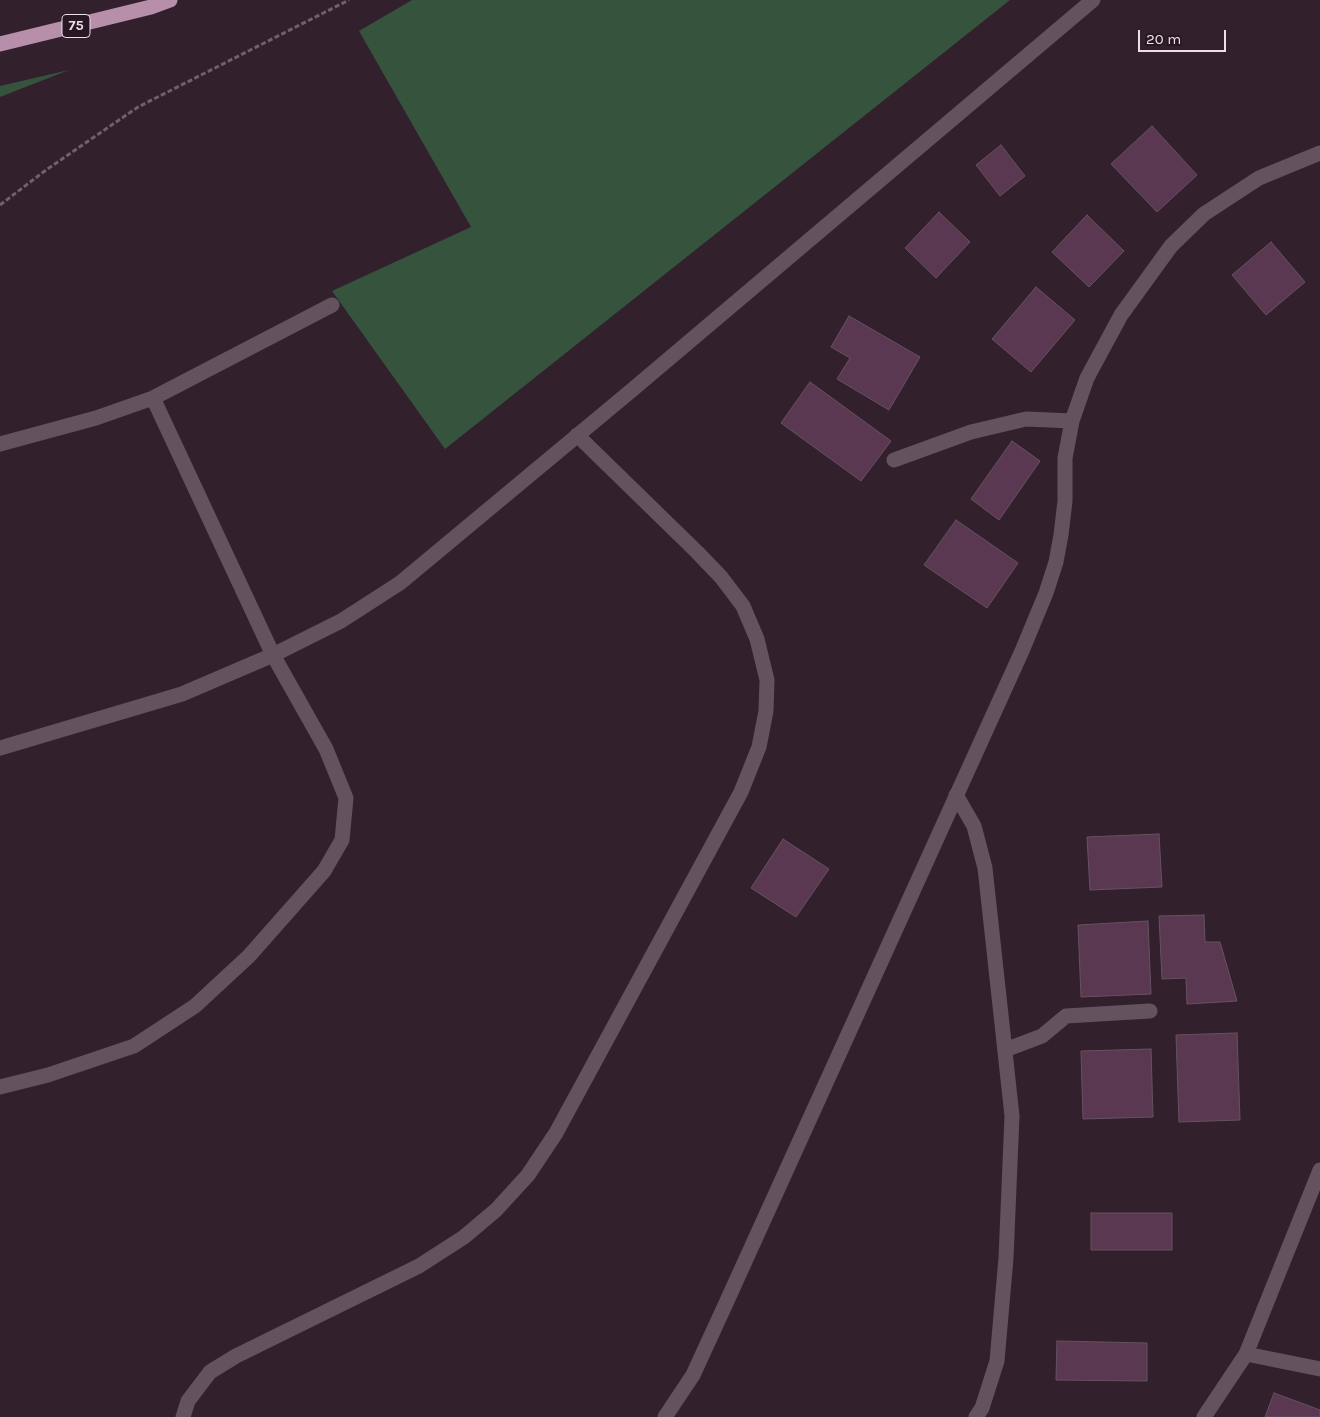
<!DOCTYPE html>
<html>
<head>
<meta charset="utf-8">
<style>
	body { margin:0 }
	#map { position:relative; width:1320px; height:1417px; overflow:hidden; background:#32212d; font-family:Karla,sans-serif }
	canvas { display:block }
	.scale { position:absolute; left:1138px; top:30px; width:88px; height:22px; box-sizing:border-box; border:2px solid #ece0e8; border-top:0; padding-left:6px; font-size:15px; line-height:18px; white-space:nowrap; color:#ece0e8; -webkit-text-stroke:4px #281823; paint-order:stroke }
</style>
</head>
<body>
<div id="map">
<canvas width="1320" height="1417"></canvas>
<div class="scale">20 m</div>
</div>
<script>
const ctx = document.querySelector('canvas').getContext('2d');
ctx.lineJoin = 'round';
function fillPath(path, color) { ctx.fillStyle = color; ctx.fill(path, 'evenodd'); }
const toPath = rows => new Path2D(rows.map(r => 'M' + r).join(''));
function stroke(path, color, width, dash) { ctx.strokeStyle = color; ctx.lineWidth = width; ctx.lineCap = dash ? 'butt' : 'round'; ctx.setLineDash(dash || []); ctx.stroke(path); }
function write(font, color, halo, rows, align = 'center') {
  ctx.font = font + ' Karla,sans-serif'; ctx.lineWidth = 4; ctx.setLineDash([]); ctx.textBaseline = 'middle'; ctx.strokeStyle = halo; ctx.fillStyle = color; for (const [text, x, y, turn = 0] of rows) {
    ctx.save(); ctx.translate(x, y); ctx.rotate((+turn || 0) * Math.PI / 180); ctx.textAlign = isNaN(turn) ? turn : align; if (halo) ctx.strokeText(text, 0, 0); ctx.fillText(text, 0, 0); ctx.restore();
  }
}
fillPath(toPath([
	[412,0,1010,0,445,449,332,291,471,227,359,31],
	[69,70,0,97,0,86]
]), '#35533d');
const building = toPath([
	[1152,126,1197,175,1157,212,1111,164,1152,126],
	[1001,145,1025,176,1000,196,976,165,1001,145],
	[939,212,970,242,936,278,905,248,939,212],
	[1087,215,1124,251,1089,287,1052,252,1087,215],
	[1271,242,1305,282,1266,315,1232,275,1271,242],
	[1036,287,1075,320,1031,372,992,339,1036,287],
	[849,316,920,357,889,410,837,379,850,358,831,347,849,316],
	[810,382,891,441,861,481,781,423,810,382],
	[1012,441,1040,461,999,520,971,499,1012,441],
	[956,520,1018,563,987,608,924,565,956,520],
	[1159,834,1162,887,1090,890,1087,837,1159,834],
	[783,839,829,869,796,917,751,888,783,839],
	[1204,915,1205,942,1220,942,1237,1001,1187,1004,1186,978,1162,979,1159,916,1204,915],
	[1148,921,1151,994,1081,997,1078,925,1148,921],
	[1237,1033,1240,1120,1179,1122,1176,1035,1237,1033],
	[1151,1049,1153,1117,1083,1119,1081,1051,1151,1049],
	[1091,1213,1172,1213,1172,1250,1091,1250,1091,1213],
	[1057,1341,1147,1343,1147,1381,1056,1380,1057,1341],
	[1274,1393,1320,1410,1320,1417,1265,1417,1274,1393]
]);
fillPath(building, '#5b3851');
stroke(building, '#665260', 1);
stroke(toPath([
	[0,205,46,170,138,107,349,0]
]), '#6f606b', 3, [5, 2.5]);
stroke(toPath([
	[0,444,96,418,153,398,332,305],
	[894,460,971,432,1026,419,1072,421],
	[0,748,182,694,273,655,153,398],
	[956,795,974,826,985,868,1012,1116,1006,1258,997,1361,982,1408,976,1417],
	[1005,1050,1042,1036,1066,1016,1150,1011],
	[0,1087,48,1075,134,1046,195,1006,249,956,324,871,342,840,346,798,326,749,273,655,341,621,400,583,632,390,1093,0],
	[1246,1354,1320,1369],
	[183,1417,188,1401,210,1372,236,1356,419,1266,464,1237,496,1210,528,1175,556,1133,741,792,759,747,766,711,767,680,757,639,743,606,721,577,697,552,577,435],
	[665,1417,693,1375,727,1301,1022,651,1046,593,1056,562,1061,535,1065,501,1065,458,1072,421,1087,378,1121,315,1171,246,1204,214,1259,178,1320,153],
	[1204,1417,1246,1354,1320,1170]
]), '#64535f', 15);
stroke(toPath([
	[0,44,151,7,170,0]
]), '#b78fab', 15);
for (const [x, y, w] of [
	[76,26,28]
]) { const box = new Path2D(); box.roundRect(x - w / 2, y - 11.5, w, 23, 4); ctx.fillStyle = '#281823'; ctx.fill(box); stroke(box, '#ece0e8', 1); }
write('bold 14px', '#ece0e8', null, [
	["75",76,26]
]);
</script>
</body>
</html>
